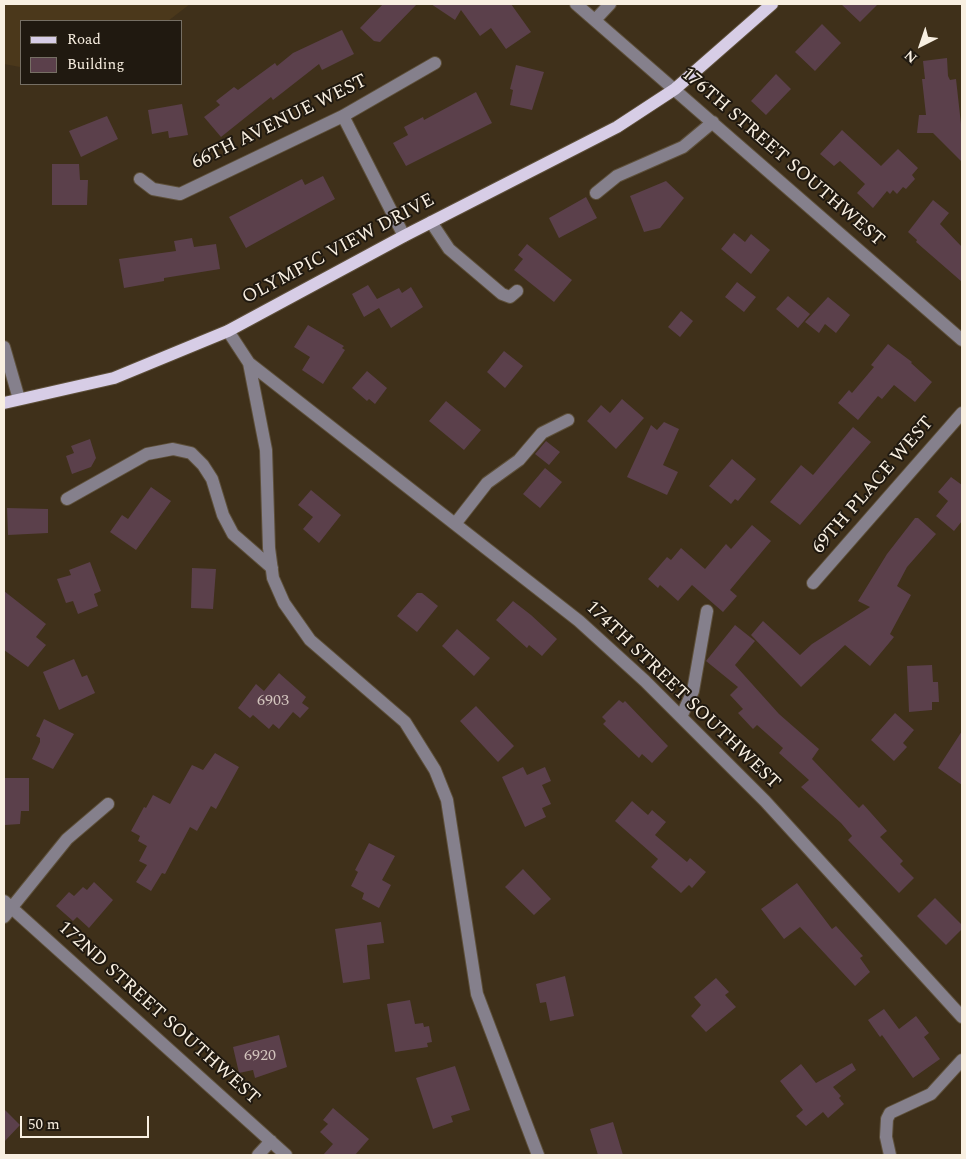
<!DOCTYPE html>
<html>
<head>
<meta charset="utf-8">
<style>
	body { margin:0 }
	#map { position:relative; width:966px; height:1159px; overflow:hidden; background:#3f301a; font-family:Spectral,serif }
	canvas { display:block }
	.frame { position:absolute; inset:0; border:5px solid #f8efe1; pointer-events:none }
	.legend { position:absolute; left:20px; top:20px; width:162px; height:65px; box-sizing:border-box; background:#201910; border:1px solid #766f64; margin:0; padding:6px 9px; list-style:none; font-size:15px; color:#f8efe1 }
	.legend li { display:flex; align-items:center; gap:10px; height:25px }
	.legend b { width:25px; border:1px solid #766f64 }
	.north { position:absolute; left:896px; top:20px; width:50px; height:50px; -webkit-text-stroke:4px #201910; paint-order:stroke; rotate:221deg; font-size:14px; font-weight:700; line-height:20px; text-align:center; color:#f8efe1 }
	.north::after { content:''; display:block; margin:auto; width:18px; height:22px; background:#f8efe1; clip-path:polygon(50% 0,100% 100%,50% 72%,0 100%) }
	.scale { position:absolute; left:20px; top:1116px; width:129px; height:22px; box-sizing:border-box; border:2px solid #f8efe1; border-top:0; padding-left:6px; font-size:15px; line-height:18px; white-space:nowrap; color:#f8efe1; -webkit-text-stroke:4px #201910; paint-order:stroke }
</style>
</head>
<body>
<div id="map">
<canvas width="966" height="1159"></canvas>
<div class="frame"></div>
<ul class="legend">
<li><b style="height:6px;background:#d7cde6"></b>Road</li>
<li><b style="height:14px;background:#5b404b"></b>Building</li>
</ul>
<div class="north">N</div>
<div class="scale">50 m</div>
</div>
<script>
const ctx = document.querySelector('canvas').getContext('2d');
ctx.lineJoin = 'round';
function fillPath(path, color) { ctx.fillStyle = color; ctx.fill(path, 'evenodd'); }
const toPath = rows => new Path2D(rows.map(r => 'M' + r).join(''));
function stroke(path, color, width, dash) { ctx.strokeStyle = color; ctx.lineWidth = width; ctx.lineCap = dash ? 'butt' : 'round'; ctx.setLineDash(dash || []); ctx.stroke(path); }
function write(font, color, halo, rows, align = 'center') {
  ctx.font = font + ' Spectral,serif'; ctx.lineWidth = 4; ctx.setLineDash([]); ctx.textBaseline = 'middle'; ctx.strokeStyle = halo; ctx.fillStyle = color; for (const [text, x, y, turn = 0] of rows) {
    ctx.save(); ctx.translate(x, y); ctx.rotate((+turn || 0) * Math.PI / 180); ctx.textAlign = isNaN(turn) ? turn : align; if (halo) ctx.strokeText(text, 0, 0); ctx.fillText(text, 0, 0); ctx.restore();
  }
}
fillPath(toPath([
	[4,4,190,4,168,21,21,21,20,67,4,64]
]), '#4b381b');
fillPath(toPath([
	[383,4,417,4,380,42,374,41,360,28],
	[431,4,511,4,531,32,506,49,491,28,480,36,461,10,455,20],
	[841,4,878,4,860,22],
	[822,24,841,43,815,71,795,52],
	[342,30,354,54,322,70,319,64,273,100,271,97,221,137,204,117,220,105,216,101,234,87,238,90,275,63,277,66,293,53],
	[947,58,948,76,950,80,956,79,962,133,962,162,933,133,917,133,919,115,926,115,922,79,925,79,923,61],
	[516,65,544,72,532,110,510,105,513,90,510,89],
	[776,74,791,89,766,115,751,101],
	[476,92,492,123,406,166,393,143,408,135,404,127,423,117,424,120],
	[182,104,188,135,169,138,168,131,152,134,148,110],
	[107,116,118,139,81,157,69,131],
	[842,130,881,166,898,149,918,168,912,175,915,179,906,189,903,187,897,194,893,190,890,194,887,191,873,208,857,193,865,184,840,161,834,166,820,154],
	[52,164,79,164,80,180,88,180,87,205,52,205],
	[323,176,335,199,246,248,229,217,302,179,305,185],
	[666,181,684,198,660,228,644,232,630,196],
	[586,197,597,218,559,238,549,218],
	[933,200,949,213,940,224,962,247,962,282,916,242,917,240,908,232],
	[734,233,745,242,751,234,770,250,751,274,721,249],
	[192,238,194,247,216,244,220,269,164,278,164,281,124,288,119,259,176,251,174,241],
	[527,244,572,280,554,302,514,270,523,259,518,255],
	[737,282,756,297,744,312,725,297],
	[368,285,377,299,399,288,402,293,411,287,423,307,391,328,379,308,364,317,352,294],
	[788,296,810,314,798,328,776,309],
	[828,297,850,315,836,333,825,324,819,333,805,322],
	[681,311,693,321,680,337,668,327],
	[308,325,344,346,342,348,345,350,323,384,302,370,310,357,294,347],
	[888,344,912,362,911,363,932,382,915,402,894,385,882,399,878,396,858,420,838,403,849,390,852,393,874,367,871,365],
	[504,351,523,366,505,388,487,372],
	[367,371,387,388,375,404,369,399,367,401,352,388],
	[622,399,644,418,616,449,587,421,601,405,610,413],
	[446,401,481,430,464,450,429,421],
	[664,422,679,429,663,465,678,472,667,495,627,477,651,425,657,430],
	[853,427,871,442,800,525,770,502,801,465,813,475],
	[90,439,96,458,91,467,72,474,66,456,74,453,71,446],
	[546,441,560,452,549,465,535,454],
	[732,459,756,479,738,501,735,499,731,504,709,486],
	[545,468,562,482,540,508,523,494],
	[951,477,962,485,962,521,954,531,936,516,948,501,938,492],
	[151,487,171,501,136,550,110,532,122,515,128,519],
	[311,490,341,515,319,543,303,529,313,517,298,505],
	[7,508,48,509,48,533,8,535],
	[915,518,918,518,936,534,907,567,897,586,911,595,890,634,894,637,870,666,845,645,801,687,751,635,763,621,800,655,812,644,870,607,858,601,887,554],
	[752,525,771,541,730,590,737,596,723,612,692,585,678,601,660,585,658,588,648,579,667,557,671,560,681,548,705,569,726,544,731,549],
	[90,562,101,591,94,594,98,606,78,614,73,601,66,603,57,579,71,575,69,570],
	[192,568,216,569,213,609,191,608],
	[4,591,46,624,36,637,46,645,28,667,4,650],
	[417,593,422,593,438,606,417,632,397,616],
	[513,601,531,615,557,639,542,656,529,645,527,648,496,620],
	[735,625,755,641,735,665,779,714,819,749,812,759,859,808,863,804,887,831,880,837,903,861,900,864,914,878,899,893,848,840,852,836,841,823,801,787,809,780,779,753,783,748,757,725,753,729,738,713,743,709,730,695,738,687,706,661],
	[457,629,490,658,474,676,442,646],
	[74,659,82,677,87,675,95,693,59,710,43,672],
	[932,665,933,682,938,682,939,702,932,702,932,710,909,712,907,666],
	[279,673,306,697,302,703,309,708,300,718,293,712,279,729,273,724,269,729,253,715,250,718,238,708,256,684,264,691],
	[619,700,623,703,625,701,668,746,652,763,642,754,639,758,603,724,606,721,602,717],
	[476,706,514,746,498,762,460,721],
	[895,713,914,730,903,743,907,747,894,761,871,740],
	[44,719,74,734,53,769,32,759,40,742,40,738,36,736],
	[962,731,962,785,938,768],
	[215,753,239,767,216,809,211,806,197,831,190,827,165,874,162,873,151,891,136,882,147,865,139,861,147,846,138,841,140,836,131,831,144,807,146,808,153,795,170,804,192,765,203,770],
	[523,767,527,775,545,767,551,781,542,785,551,804,542,808,546,817,525,827,502,777],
	[4,778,29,778,29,811,21,811,20,824,5,825],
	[632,801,648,815,652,810,666,822,655,835,687,862,690,858,706,872,692,888,689,885,681,893,651,867,658,859,615,821],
	[369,843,395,856,382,880,391,885,379,908,362,899,364,893,351,886,358,872,355,870],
	[523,869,551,899,534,915,505,887],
	[94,882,113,900,89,928,77,917,73,921,56,906,69,892,74,896,83,887,87,890],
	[797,883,832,929,836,926,863,956,860,958,870,972,855,986,800,927,784,939,761,909],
	[935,898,962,925,962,929,946,945,917,916],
	[381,922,384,943,367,945,370,979,343,983,335,929],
	[565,976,574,1016,550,1021,546,1002,540,1003,536,984],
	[716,978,729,992,725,995,736,1007,706,1032,691,1016,701,1005,694,997],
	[410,1000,415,1024,423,1023,424,1027,429,1026,432,1042,427,1043,428,1047,395,1052,387,1004],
	[884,1009,899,1029,916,1016,929,1033,924,1037,940,1059,913,1078,882,1035,880,1037,868,1020],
	[279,1035,287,1067,255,1078,253,1070,239,1073,233,1047],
	[852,1063,856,1070,833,1087,841,1096,839,1098,844,1104,828,1118,823,1112,806,1126,796,1116,803,1110,780,1081,801,1064,816,1083],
	[455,1066,470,1110,451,1116,453,1122,433,1129,416,1078],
	[333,1108,369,1139,355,1155,323,1155,333,1144,320,1132,328,1124,323,1120],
	[4,1109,20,1125,4,1142],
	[613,1122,623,1155,598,1155,590,1129]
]), '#5b404b');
const minor = toPath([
	[576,4,962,340],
	[595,20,610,4],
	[343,116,404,236],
	[140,179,153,189,180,194,343,116,435,63],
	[596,193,617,176,683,147,713,122],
	[431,222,449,249,502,294,510,297,517,291],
	[228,331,249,363,266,450,269,548,273,578,284,603,310,640,405,722,435,770,447,800,477,994,538,1155],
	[4,347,19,399],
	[249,363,579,621,645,681,765,801,962,1017],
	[67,499,147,454,173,449,191,453,203,465,212,479,223,515,233,534,272,568],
	[455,524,487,483,519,460,542,433,568,420],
	[813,583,962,413],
	[681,717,693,691,707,611],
	[4,901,286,1155],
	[4,917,67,839,108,804],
	[258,1155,271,1141],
	[890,1155,886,1137,887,1119,890,1113,931,1094,962,1060]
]);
const major = toPath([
	[4,403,114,378,228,331,404,236,617,127,675,89,772,4]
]);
stroke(minor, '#5d4f3a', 14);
stroke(major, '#5d4f3a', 14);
stroke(minor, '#85808c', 12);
stroke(major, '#d7cde6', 12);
write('16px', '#d1c3bc', null, [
	["6903",273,702],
	["6920",260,1057]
]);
write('19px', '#f8efe1', '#201910', [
	["66TH AVENUE WEST",280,123,-26],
	["176TH STREET SOUTHWEST",782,158,41],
	["OLYMPIC VIEW DRIVE",339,250,-28],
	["69TH PLACE WEST",874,486,-49],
	["174TH STREET SOUTHWEST",682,696,44],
	["172ND STREET SOUTHWEST",158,1014,42]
]);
</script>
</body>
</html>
